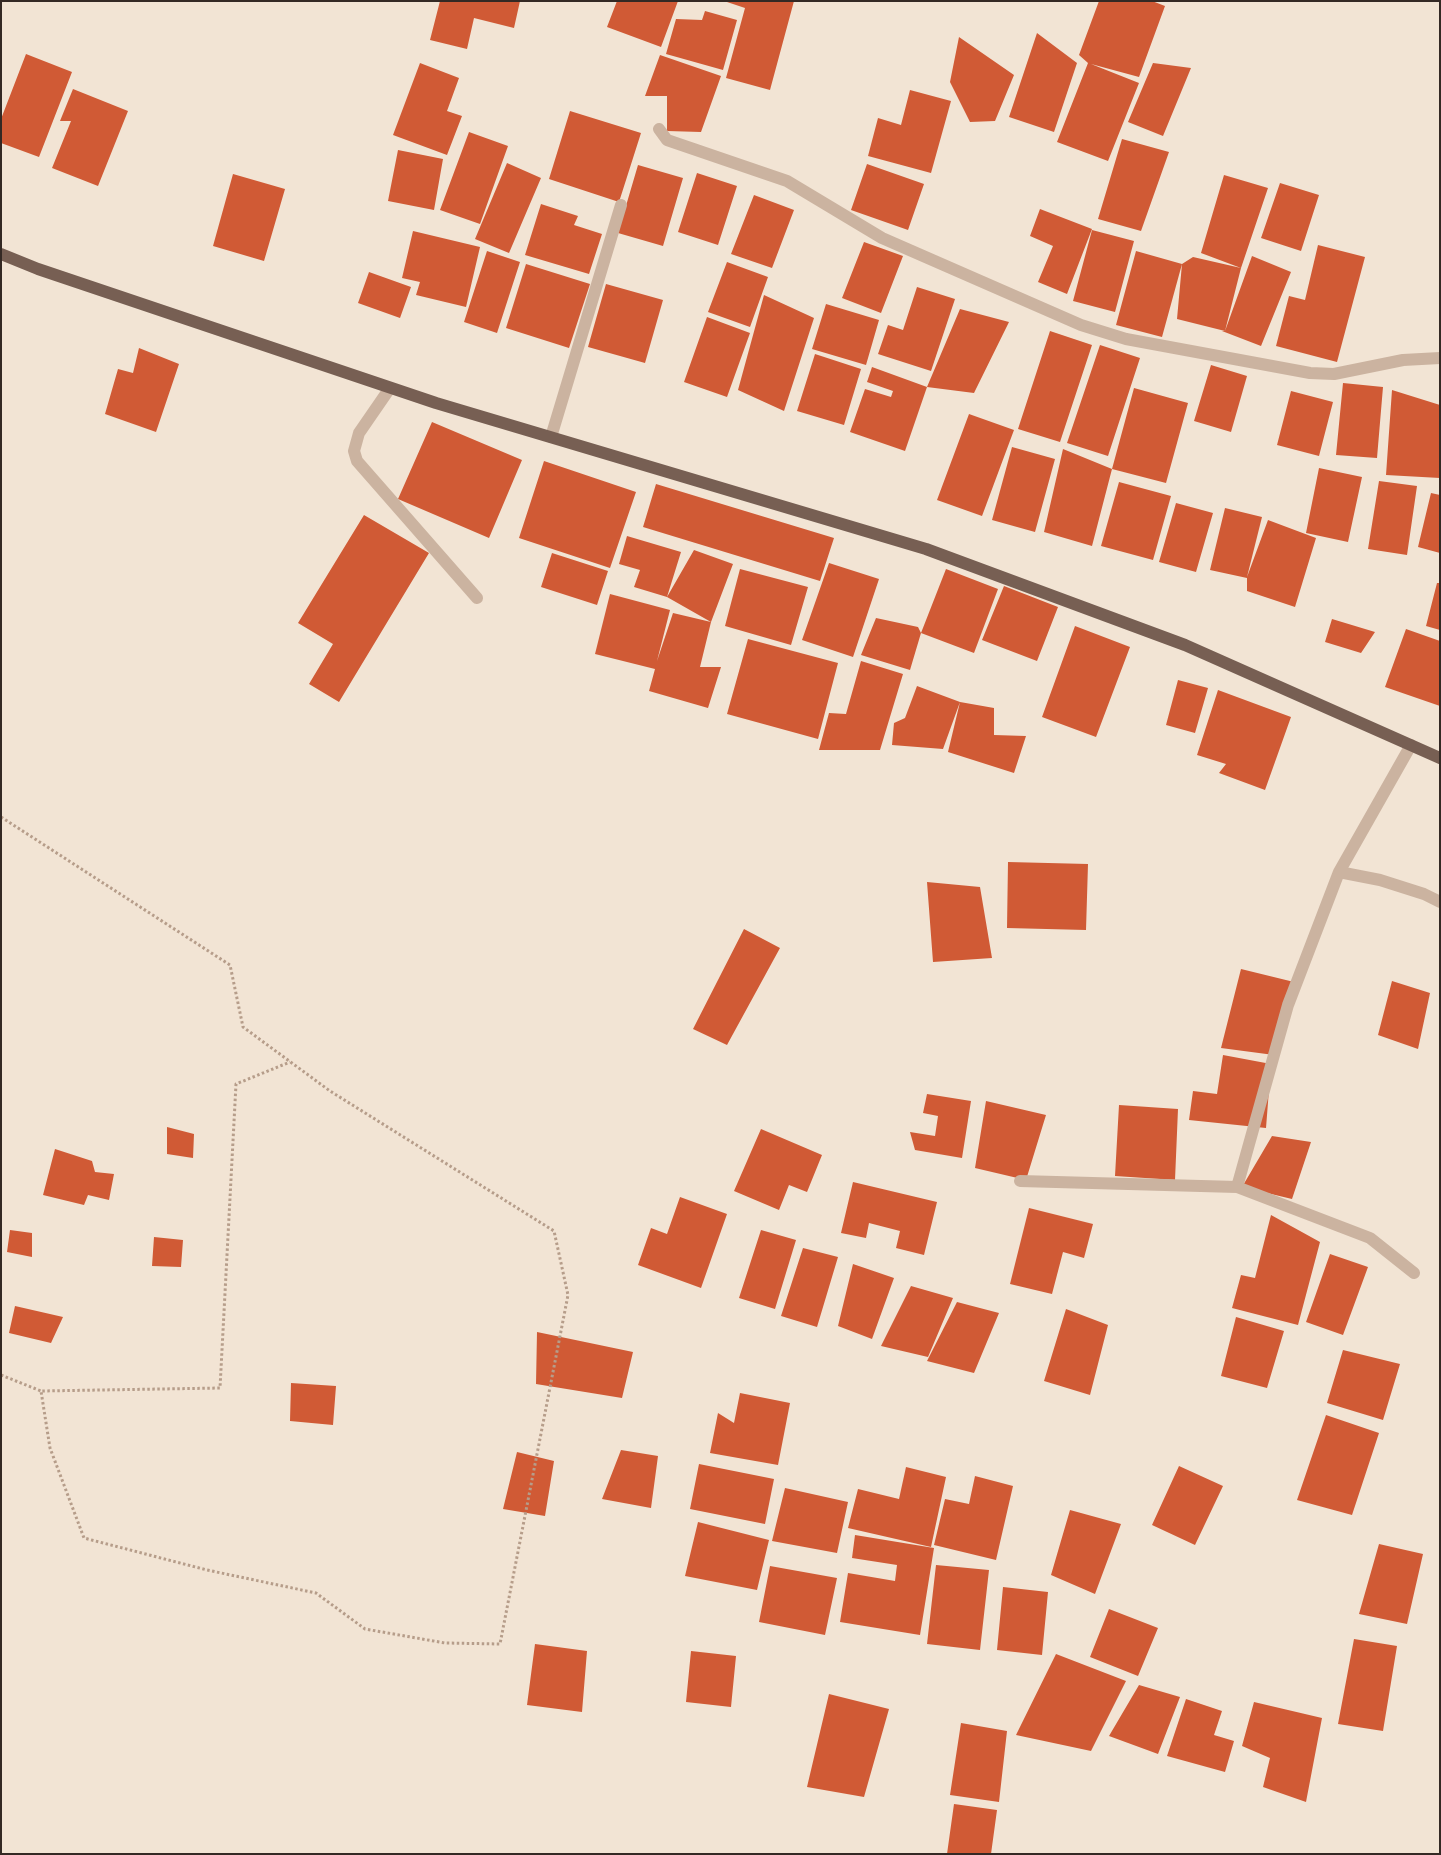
<!DOCTYPE html>
<html>
<head>
<meta charset="utf-8">
<style>
	body { margin:0 }
	#map { position:relative; width:1441px; height:1855px; overflow:hidden; background:#f2e4d4; font-family:Jost,sans-serif }
	canvas { display:block }
	.frame { position:absolute; inset:0; border:2px solid #342924; pointer-events:none }
</style>
</head>
<body>
<div id="map">
<canvas width="1441" height="1855"></canvas>
<div class="frame"></div>
</div>
<script>
const ctx = document.querySelector('canvas').getContext('2d');
ctx.lineJoin = 'round';
function fillPath(path, color) { ctx.fillStyle = color; ctx.fill(path, 'evenodd'); }
const toPath = rows => new Path2D(rows.map(r => 'M' + r).join(''));
function stroke(path, color, width, dash) { ctx.strokeStyle = color; ctx.lineWidth = width; ctx.lineCap = dash ? 'butt' : 'round'; ctx.setLineDash(dash || []); ctx.stroke(path); }
fillPath(toPath([
	[440,1,520,1,514,28,474,18,467,49,430,40],
	[617,1,678,1,661,47,607,27],
	[724,1,794,1,770,90,726,78,745,8],
	[1099,1,1152,1,1165,6,1139,77,1091,64,1139,83,1108,161,1057,142,1088,63,1079,55],
	[705,11,737,20,723,70,666,54,676,19,702,20],
	[1037,33,1077,63,1054,132,1009,117],
	[959,37,1014,75,995,121,970,122,950,82],
	[26,54,72,72,39,157,1,143,1,119],
	[660,55,721,76,701,132,667,131,667,96,645,96],
	[420,63,459,78,447,111,462,116,447,155,393,135],
	[1153,63,1191,68,1163,136,1128,122],
	[73,89,128,111,98,186,52,168,71,121,60,121],
	[910,90,951,101,931,173,868,156,878,118,901,125],
	[570,111,641,133,619,202,549,179],
	[469,132,508,146,480,224,440,210],
	[1122,139,1169,152,1141,231,1098,219],
	[398,150,443,159,434,210,388,201],
	[507,163,541,178,509,253,475,239],
	[867,164,924,184,908,230,851,210],
	[638,165,683,178,663,246,618,233],
	[697,173,737,186,718,245,678,232],
	[233,174,285,189,264,261,213,246],
	[1224,175,1268,188,1241,268,1201,253],
	[1280,183,1319,195,1301,251,1261,238],
	[754,195,794,210,772,268,731,254],
	[541,204,578,216,574,225,602,234,589,274,525,255],
	[1040,209,1092,229,1067,294,1038,282,1053,246,1030,236],
	[1092,230,1134,241,1115,312,1073,301],
	[413,231,480,247,466,307,416,295,420,282,402,278],
	[864,242,903,256,881,313,842,298],
	[1318,245,1365,257,1337,362,1276,346,1289,296,1305,300],
	[487,251,520,262,497,333,464,322],
	[1136,251,1182,264,1162,337,1116,325],
	[1252,256,1291,272,1261,346,1222,331,1225,331],
	[1193,257,1241,268,1225,331,1177,319,1182,264],
	[727,262,768,277,750,327,708,312],
	[526,264,590,284,569,348,506,328],
	[369,272,411,287,400,318,358,303],
	[606,284,663,300,645,363,588,347],
	[917,287,955,299,931,371,878,354,888,325,903,330],
	[764,295,814,318,784,411,738,390],
	[826,304,879,320,866,365,812,349],
	[960,309,1009,322,974,393,927,387],
	[707,317,750,333,727,397,684,382],
	[1050,331,1092,345,1060,442,1018,429],
	[1100,345,1140,358,1108,456,1067,443],
	[139,348,179,364,156,432,105,414,118,369,133,373],
	[815,354,861,369,844,425,797,411],
	[1211,365,1247,376,1231,432,1194,421],
	[872,367,927,387,905,451,850,432,865,389,891,397,893,391,867,382],
	[1343,383,1383,387,1377,458,1336,455],
	[1134,388,1188,403,1166,483,1112,469],
	[1392,390,1440,405,1440,478,1386,475],
	[1291,391,1333,402,1319,456,1277,445],
	[969,414,1014,430,982,516,937,500],
	[432,422,522,460,489,538,398,499],
	[1012,447,1055,459,1035,532,992,520],
	[1063,449,1112,469,1092,546,1044,532],
	[544,461,636,492,610,568,519,538],
	[1319,468,1362,477,1348,542,1306,533],
	[1379,481,1417,486,1407,555,1368,549],
	[1119,482,1171,496,1153,560,1101,546],
	[656,484,834,538,820,581,643,527],
	[1431,493,1440,495,1440,553,1418,547],
	[1176,503,1213,513,1196,572,1159,562],
	[1225,508,1262,517,1247,577,1268,520,1316,538,1295,607,1247,591,1247,578,1210,570],
	[364,515,429,553,339,702,309,684,333,644,298,623],
	[627,536,681,552,667,597,634,587,640,570,619,564],
	[694,550,733,564,711,622,667,597],
	[552,553,608,571,597,605,541,587],
	[829,563,879,579,853,657,802,640],
	[740,569,808,587,791,645,725,626],
	[946,569,998,589,974,653,921,633],
	[1437,583,1440,583,1440,630,1426,626],
	[1004,586,1058,607,1037,661,982,640],
	[610,594,670,610,657,661,673,613,711,622,700,667,721,667,708,708,649,691,655,669,595,654],
	[876,618,918,627,921,633,910,670,861,655],
	[1332,619,1375,632,1361,653,1325,642],
	[1075,626,1130,647,1096,737,1042,717],
	[1406,629,1440,641,1440,706,1385,687],
	[748,639,838,663,818,739,727,714],
	[861,661,903,674,880,750,819,750,829,713,846,714],
	[1178,680,1208,688,1195,733,1166,725],
	[917,686,960,702,943,749,892,745,894,723,905,718],
	[1218,690,1291,717,1265,790,1219,773,1226,764,1197,755],
	[960,702,994,708,994,735,1026,736,1014,773,948,752],
	[1008,862,1088,864,1086,930,1007,928],
	[927,882,980,887,992,958,933,962],
	[744,929,780,948,727,1045,693,1029],
	[1241,969,1294,982,1274,1055,1221,1048],
	[1392,981,1430,993,1418,1049,1378,1035],
	[1223,1055,1271,1064,1266,1128,1189,1120,1193,1091,1217,1094],
	[927,1094,971,1101,962,1158,915,1150,910,1132,935,1136,938,1116,923,1113],
	[986,1101,1046,1115,1026,1180,975,1168],
	[1119,1105,1178,1109,1175,1180,1115,1176],
	[167,1127,194,1134,193,1158,167,1154],
	[761,1129,822,1155,807,1192,789,1185,779,1210,734,1191],
	[1272,1136,1311,1142,1292,1199,1242,1187],
	[55,1149,92,1161,95,1172,114,1174,109,1200,88,1195,84,1205,43,1195],
	[853,1182,937,1202,924,1255,896,1248,900,1231,869,1223,866,1238,841,1233],
	[680,1197,727,1214,701,1288,638,1265,651,1228,667,1234],
	[1029,1208,1093,1224,1084,1258,1063,1252,1052,1294,1010,1284],
	[1271,1215,1320,1242,1298,1325,1232,1308,1241,1275,1255,1278],
	[10,1230,32,1233,32,1257,7,1252],
	[761,1230,796,1240,775,1309,739,1298],
	[154,1237,183,1240,181,1267,152,1266],
	[803,1248,838,1257,817,1327,781,1316],
	[1330,1254,1368,1267,1343,1335,1306,1322],
	[853,1264,894,1278,872,1339,838,1326],
	[911,1286,953,1298,928,1357,881,1346],
	[957,1302,999,1313,974,1373,927,1361],
	[15,1306,63,1317,51,1343,9,1333],
	[1066,1309,1108,1325,1090,1395,1044,1381],
	[1236,1317,1284,1331,1267,1388,1221,1376],
	[537,1332,633,1352,622,1398,536,1384],
	[1343,1350,1400,1364,1383,1420,1327,1403],
	[291,1383,336,1386,333,1425,290,1421],
	[740,1393,790,1403,778,1465,710,1453,718,1413,734,1423],
	[1326,1415,1379,1433,1352,1515,1297,1500],
	[621,1450,658,1456,651,1508,602,1499],
	[517,1452,554,1461,545,1516,503,1509],
	[699,1464,774,1479,765,1524,690,1509],
	[1179,1466,1223,1486,1195,1545,1152,1525],
	[906,1467,946,1477,931,1547,848,1528,858,1489,899,1499],
	[975,1476,1013,1486,996,1560,934,1545,945,1499,969,1504],
	[785,1488,848,1502,837,1553,772,1541],
	[1070,1510,1121,1524,1095,1594,1051,1575],
	[698,1522,769,1540,757,1590,685,1576],
	[855,1535,934,1548,920,1635,840,1622,848,1573,895,1581,897,1565,852,1558],
	[1379,1544,1423,1554,1407,1624,1359,1614],
	[936,1565,989,1570,980,1650,927,1644],
	[770,1566,837,1578,825,1635,759,1622],
	[1003,1587,1048,1592,1042,1655,997,1650],
	[1109,1609,1158,1628,1138,1676,1090,1657],
	[1354,1639,1397,1646,1383,1731,1338,1724],
	[535,1644,587,1651,582,1712,527,1705],
	[691,1651,736,1656,731,1707,686,1702],
	[1056,1654,1126,1681,1091,1751,1016,1735],
	[1139,1685,1180,1697,1158,1754,1109,1736],
	[829,1694,889,1709,864,1797,807,1787],
	[1186,1699,1222,1711,1214,1735,1234,1741,1225,1772,1167,1756],
	[1254,1702,1322,1718,1306,1802,1263,1787,1270,1758,1242,1746],
	[961,1723,1007,1731,999,1802,950,1795],
	[954,1804,997,1810,991,1854,947,1854]
]), '#d05a35');
stroke(toPath([
	[1,817,230,965,243,1027,330,1091,554,1231,568,1295,500,1644,445,1643,365,1629,316,1593,207,1570,84,1538,50,1448,41,1391,220,1388,236,1084,290,1062],
	[1,1375,41,1391]
]), '#b69d8a', 3, [2.5, 2.5]);
stroke(toPath([
	[659,129,667,140,787,181,882,238,1081,325,1126,339,1310,373,1334,374,1403,360,1440,358],
	[390,388,359,433,354,451,357,461,477,598],
	[551,437,621,205],
	[1411,745,1339,872,1288,1005,1237,1187,1370,1238,1414,1273],
	[1339,872,1380,880,1424,894,1440,902],
	[1020,1181,1237,1187]
]), '#cbb3a0', 12);
stroke(toPath([
	[1,254,38,269,436,403,926,549,1185,645,1440,758]
]), '#775f53', 12);
</script>
</body>
</html>
